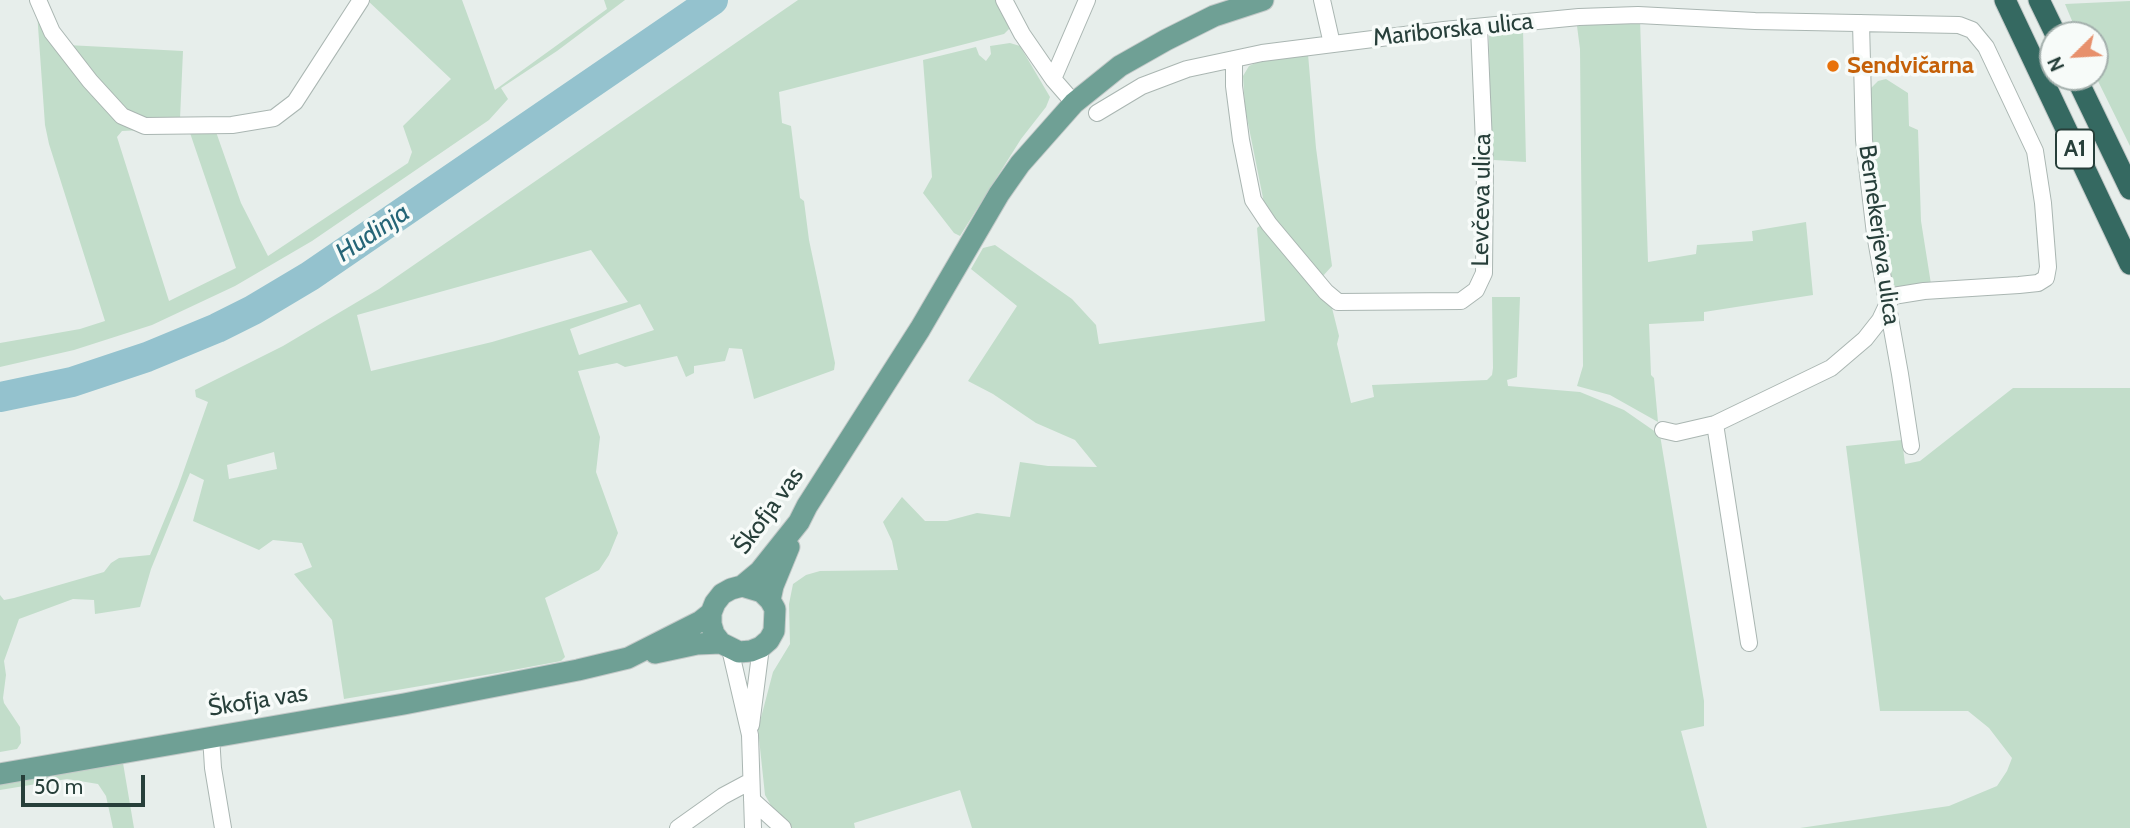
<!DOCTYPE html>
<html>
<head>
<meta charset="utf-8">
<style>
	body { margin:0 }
	#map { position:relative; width:2130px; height:828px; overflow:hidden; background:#e7eeeb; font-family:Cabin,sans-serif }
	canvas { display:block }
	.north { position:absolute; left:2039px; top:21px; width:70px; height:70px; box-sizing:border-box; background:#f7fbf9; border:2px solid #a4b0ad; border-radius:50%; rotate:246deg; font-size:19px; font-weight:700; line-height:28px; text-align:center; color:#273f3a }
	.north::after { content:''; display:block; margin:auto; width:24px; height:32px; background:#e7906c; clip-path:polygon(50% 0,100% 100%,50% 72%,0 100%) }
	.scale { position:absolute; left:21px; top:775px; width:124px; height:32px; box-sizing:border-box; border:4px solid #273f3a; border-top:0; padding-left:9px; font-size:21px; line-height:24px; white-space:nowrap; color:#273f3a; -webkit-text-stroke:5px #f7fbf9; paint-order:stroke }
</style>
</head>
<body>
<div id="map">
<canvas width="2130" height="828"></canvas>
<div class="north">N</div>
<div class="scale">50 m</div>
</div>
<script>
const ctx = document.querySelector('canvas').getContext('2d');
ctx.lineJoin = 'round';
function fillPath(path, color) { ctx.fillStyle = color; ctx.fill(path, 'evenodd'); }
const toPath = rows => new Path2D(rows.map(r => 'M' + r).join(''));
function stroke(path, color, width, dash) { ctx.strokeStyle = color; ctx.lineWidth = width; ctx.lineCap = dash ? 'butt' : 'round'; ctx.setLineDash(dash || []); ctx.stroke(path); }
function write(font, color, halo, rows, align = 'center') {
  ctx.font = font + ' Cabin,sans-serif'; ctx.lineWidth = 7; ctx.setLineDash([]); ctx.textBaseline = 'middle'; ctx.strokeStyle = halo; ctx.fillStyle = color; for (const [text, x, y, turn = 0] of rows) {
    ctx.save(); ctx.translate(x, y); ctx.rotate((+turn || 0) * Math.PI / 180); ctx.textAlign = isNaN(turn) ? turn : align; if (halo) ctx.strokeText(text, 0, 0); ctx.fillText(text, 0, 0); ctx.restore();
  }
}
fillPath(toPath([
	[367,0,462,0,495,90,607,9,604,0,625,0,557,51,501,88,508,99,489,120,312,241,235,286,152,325,74,350,0,367,0,343,80,329,105,321,49,144,45,125,37,12,143,130,122,131,117,137,169,301,236,268,189,130,215,129,241,203,268,256,408,163,412,152,403,126,451,79],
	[798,0,998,0,1010,20,1010,28,1004,34,779,92,782,123,791,126,800,198,804,201,809,240,835,363,834,370,754,399,742,349,729,348,725,361,694,366,694,373,686,377,677,356,625,367,617,363,578,371,600,437,596,472,618,533,609,555,599,570,545,598,565,657,561,661,497,673,344,699,332,620,294,574,312,567,302,543,273,540,259,550,193,521,204,480,190,473,151,569,140,607,95,614,94,600,73,599,19,619,4,661,6,675,3,698,4,703,20,727,21,743,17,749,0,752,0,595,4,600,14,598,104,572,111,563,119,558,150,555,178,487,208,402,196,397,195,390,283,346,379,289],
	[591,250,628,302,492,342,371,371,357,315],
	[640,304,654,330,579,355,570,329],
	[274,452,277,469,229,479,227,465],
	[2130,1,2130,146,2095,75,2095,35,2078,35,2065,4],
	[1640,19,1648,262,1696,254,1697,245,1753,241,1752,231,1806,222,1813,295,1704,312,1704,321,1649,324,1651,375,1654,378,1658,422,1610,395,1577,386,1583,366,1580,49,1577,26],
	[1523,29,1526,162,1494,160,1490,148,1489,34],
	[1010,43,1020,46,1050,97,1046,107,1021,139,960,236,954,233,923,193,932,177,923,60,976,47,979,55,986,61,991,54,990,46],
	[67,45,183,51,180,119,158,123,125,113],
	[1308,54,1316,148,1332,266,1322,277,1275,224,1264,203,1245,108,1243,76,1249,66,1262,60],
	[1886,79,1908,93,1909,126,1918,130,1921,221,1931,284,1897,288,1894,285,1887,268,1869,141,1869,90,1878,81],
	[1263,223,1332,308,1339,336,1337,344,1351,403,1374,397,1372,385,1487,380,1492,375,1493,368,1492,297,1520,297,1517,377,1507,380,1508,386,1580,392,1624,410,1660,435,1704,701,1704,726,1681,731,1707,828,972,828,960,790,854,823,855,828,792,828,777,816,765,795,758,729,773,672,790,644,789,604,793,584,806,575,820,571,898,570,892,541,883,522,902,497,925,521,947,521,977,513,1010,517,1020,462,1048,466,1097,467,1075,440,1036,423,993,394,968,381,1017,306,971,269,983,248,995,245,1072,299,1096,325,1099,344,1265,321,1257,228],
	[2013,388,2130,388,2130,828,1800,828,1949,806,1997,786,2007,771,2012,758,1989,728,1968,711,1880,711,1846,446,1902,440,1905,464,1920,461],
	[123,763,134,828,113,828,106,796,98,784,67,779,0,790,0,784]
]), '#c2ddca');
stroke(toPath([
	[0,397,72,382,147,357,217,328,253,310,310,276,713,0]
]), '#94c2ce', 30);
const minor = toPath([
	[38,0,52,32,90,81,122,116,145,126,232,125,274,118,295,102,361,0],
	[1004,0,1022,34,1053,79,1074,103],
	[1322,0,1332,44],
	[1861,23,1864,140,1875,234,1900,374,1911,446],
	[1234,59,1234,86,1241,140,1253,200,1269,224,1326,292,1338,302,1461,301,1476,290,1484,273,1485,167,1479,27],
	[1053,79,1087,0],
	[1097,113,1142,86,1187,69,1262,53,1444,30,1579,17,1638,15,1755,21,1959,25,1972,30,1986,47,2035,151,2043,203,2048,267,2046,278,2038,283,2019,285,1924,291,1893,296,1888,303,1880,320,1865,339,1831,368,1715,424,1676,433,1663,430],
	[1715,424,1749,643],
	[730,649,750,735,753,828],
	[751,725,761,647],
	[211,736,213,768,223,828],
	[752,800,783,828],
	[678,828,723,796,751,781]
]);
const major = toPath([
	[770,600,773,586,789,547],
	[711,613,711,624,714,634,721,643,739,652,751,651,761,647,769,640,774,631,775,609,770,600,762,592,742,586],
	[655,653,697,644,721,643],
	[0,774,404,704,578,670,628,658,701,621,711,613,715,603,722,594,731,589,742,586,760,571,799,522,807,506,920,329,999,194,1020,164,1074,103,1120,66,1166,40,1214,16,1263,0]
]);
const highway = toPath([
	[2005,0,2130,264],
	[2039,0,2056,35],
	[2076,77,2130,189]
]);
stroke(minor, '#aab6b2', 18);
stroke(major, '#c3c9c8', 23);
stroke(highway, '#c3c9c8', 23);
stroke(minor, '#fff', 16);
stroke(major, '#6fa095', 21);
stroke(highway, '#356961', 21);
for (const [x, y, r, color] of [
	[1833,66,7,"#e8710a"]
]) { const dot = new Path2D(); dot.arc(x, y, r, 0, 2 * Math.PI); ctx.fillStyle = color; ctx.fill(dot); stroke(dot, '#f7fbf9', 2.5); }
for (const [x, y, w] of [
	[2075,149,38]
]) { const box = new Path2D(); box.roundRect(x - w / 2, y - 19.5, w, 39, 5); ctx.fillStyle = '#f7fbf9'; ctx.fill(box); stroke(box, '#273f3a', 2); }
write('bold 23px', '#273f3a', null, [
	["A1",2075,149]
]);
write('24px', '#273f3a', '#f7fbf9', [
	["Mariborska ulica",1453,30,-6],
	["Levčeva ulica",1482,200,-89],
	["Bernekerjeva ulica",1879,235,82],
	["Škofja vas",769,511,-54],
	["Škofja vas",258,701,-9]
]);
write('bold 24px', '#c56008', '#f7fbf9', [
	["Sendvičarna",1847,66]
], 'left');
write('italic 26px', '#256577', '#f7fbf9', [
	["Hudinja",373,233,-34]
]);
</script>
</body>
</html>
